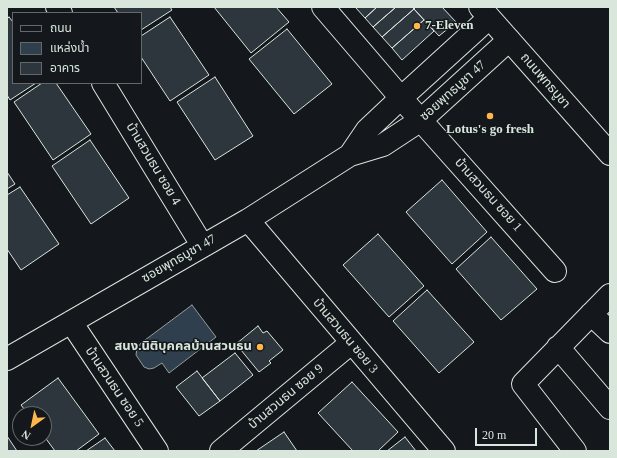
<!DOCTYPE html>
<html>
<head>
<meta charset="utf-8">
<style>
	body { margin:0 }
	#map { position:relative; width:617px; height:458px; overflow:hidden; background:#14181c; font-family:"Times New Roman","Noto Sans Thai",serif }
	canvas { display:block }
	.frame { position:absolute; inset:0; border:8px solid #d8e6dc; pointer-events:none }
	.legend { position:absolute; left:12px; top:12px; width:130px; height:72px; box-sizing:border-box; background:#14181c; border:1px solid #626a69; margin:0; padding:5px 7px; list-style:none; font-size:12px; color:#d8e6dc }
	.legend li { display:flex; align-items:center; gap:8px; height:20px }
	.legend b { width:20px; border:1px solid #626a69 }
	.north { position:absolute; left:12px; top:406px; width:40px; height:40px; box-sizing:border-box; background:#14181c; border:1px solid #626a69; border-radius:50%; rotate:213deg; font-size:11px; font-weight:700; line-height:16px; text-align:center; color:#d8e6dc }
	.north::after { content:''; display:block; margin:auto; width:14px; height:18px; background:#ffb74d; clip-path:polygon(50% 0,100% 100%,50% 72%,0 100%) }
	.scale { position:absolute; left:475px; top:428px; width:62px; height:18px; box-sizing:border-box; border:2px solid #d8e6dc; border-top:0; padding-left:5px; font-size:12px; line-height:14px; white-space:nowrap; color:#d8e6dc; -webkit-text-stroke:3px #14181c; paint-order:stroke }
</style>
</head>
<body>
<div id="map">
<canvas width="617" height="458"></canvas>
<div class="frame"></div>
<ul class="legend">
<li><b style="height:5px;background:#14181c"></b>ถนน</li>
<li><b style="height:11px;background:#2f3f4d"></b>แหล่งน้ำ</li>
<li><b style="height:11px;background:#2c363c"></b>อาคาร</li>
</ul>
<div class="north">N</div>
<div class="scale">20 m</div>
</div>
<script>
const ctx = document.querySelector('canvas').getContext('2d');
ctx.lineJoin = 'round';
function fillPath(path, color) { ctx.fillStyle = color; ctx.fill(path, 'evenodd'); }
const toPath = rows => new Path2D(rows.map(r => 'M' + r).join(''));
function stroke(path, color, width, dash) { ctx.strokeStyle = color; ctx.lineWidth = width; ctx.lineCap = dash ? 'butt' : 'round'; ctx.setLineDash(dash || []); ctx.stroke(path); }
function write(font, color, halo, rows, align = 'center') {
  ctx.font = font + ' "Times New Roman","Noto Sans Thai",serif'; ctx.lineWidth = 3; ctx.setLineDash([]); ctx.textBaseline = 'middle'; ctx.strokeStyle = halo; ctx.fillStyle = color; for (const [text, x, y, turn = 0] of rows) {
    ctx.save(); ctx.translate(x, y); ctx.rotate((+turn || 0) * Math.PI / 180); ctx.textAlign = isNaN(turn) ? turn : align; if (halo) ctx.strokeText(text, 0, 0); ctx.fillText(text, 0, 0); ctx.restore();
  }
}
const water = toPath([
	[192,305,216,337,169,373,162,363,154,368,149,369,144,367,136,355,137,348,141,343,192,305]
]);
fillPath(water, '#2f3f4d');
stroke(water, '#939e99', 1);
const building = toPath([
	[114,7,170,7,172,10,141,30,141,13,118,13,114,7],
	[214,7,276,7,289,22,251,53,214,7],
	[358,7,377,7,365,18,356,8,358,7],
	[377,7,396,7,373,27,365,18,377,7],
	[396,7,412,7,414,9,382,37,373,27,396,7],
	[416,7,442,7,456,22,439,36,414,9,416,7],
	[414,9,424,20,392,48,382,37,414,9],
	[9,17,13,22,13,83,36,83,10,100,7,95,7,19,9,17],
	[170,17,209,75,170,101,141,57,141,36,170,17],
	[424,20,434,31,402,60,392,48,424,20],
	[287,29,332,84,294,114,249,59,287,29],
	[215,77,253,136,215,160,177,102,215,77],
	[42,83,56,83,91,134,53,160,14,102,42,83],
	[90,140,129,198,91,224,52,166,90,140],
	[7,172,15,184,7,189,7,172],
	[442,180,487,232,452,264,406,212,442,180],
	[20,187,59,244,21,270,7,249,7,195,20,187],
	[378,234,424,286,389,317,343,265,378,234],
	[491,237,537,289,501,320,456,269,491,237],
	[427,290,474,342,439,373,393,321,427,290],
	[258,326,263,333,267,331,283,350,269,361,271,363,259,372,236,344,258,326],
	[235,353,253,375,220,401,202,378,235,353],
	[197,371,220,401,199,416,176,387,197,371],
	[58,378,99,434,76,451,55,451,44,436,44,414,28,414,21,405,58,378],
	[352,382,398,432,378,451,353,451,318,413,352,382],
	[284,432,297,451,256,451,284,432],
	[7,436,17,451,7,451,7,436],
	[405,437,416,451,387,451,405,437],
	[105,438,115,451,86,451,105,438]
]);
fillPath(building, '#2c363c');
stroke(building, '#d8e6dc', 1);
const minor = toPath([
	[57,7,61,13],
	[323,7,401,98,555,271],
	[103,83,202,245],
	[350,155,367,130,401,98,489,18],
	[248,220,444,451],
	[591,314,610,332],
	[71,322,157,451],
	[558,347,610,408],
	[7,359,248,220,350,155,383,145,421,120,509,40],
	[221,451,351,343],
	[575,451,523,384,610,295]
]);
const major = toPath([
	[480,7,610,154]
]);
stroke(minor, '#d8e6dc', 24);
stroke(major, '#d8e6dc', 24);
stroke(minor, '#14181c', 22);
stroke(major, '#14181c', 22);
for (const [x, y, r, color] of [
	[417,26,4,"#ffb74d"],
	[490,116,4,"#ffb74d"],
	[260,347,4,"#ffb74d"]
]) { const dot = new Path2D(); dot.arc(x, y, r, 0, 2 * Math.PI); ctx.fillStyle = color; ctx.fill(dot); stroke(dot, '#14181c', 1.5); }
write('bold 13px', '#d8e6dc', '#14181c', [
	["7-Eleven",425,26],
	["Lotus's go fresh",490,130,"center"],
	["สนง.นิติบุคคลบ้านสวนธน",252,347,"right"]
], 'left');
write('13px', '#d8e6dc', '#14181c', [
	["ถนนพุทธบูชา",545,81,49],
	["ซอยพุทธบูชา 47",453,91,-42],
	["บ้านสวนธน ซอย 4",153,164,59],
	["บ้านสวนธน ซอย 1",488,195,48],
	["ซอยพุทธบูชา 47",179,259,-30],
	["บ้านสวนธน ซอย 3",345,336,50],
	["บ้านสวนธน ซอย 5",114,387,56],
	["บ้านสวนธน ซอย 9",286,397,-40]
]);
</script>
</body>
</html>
